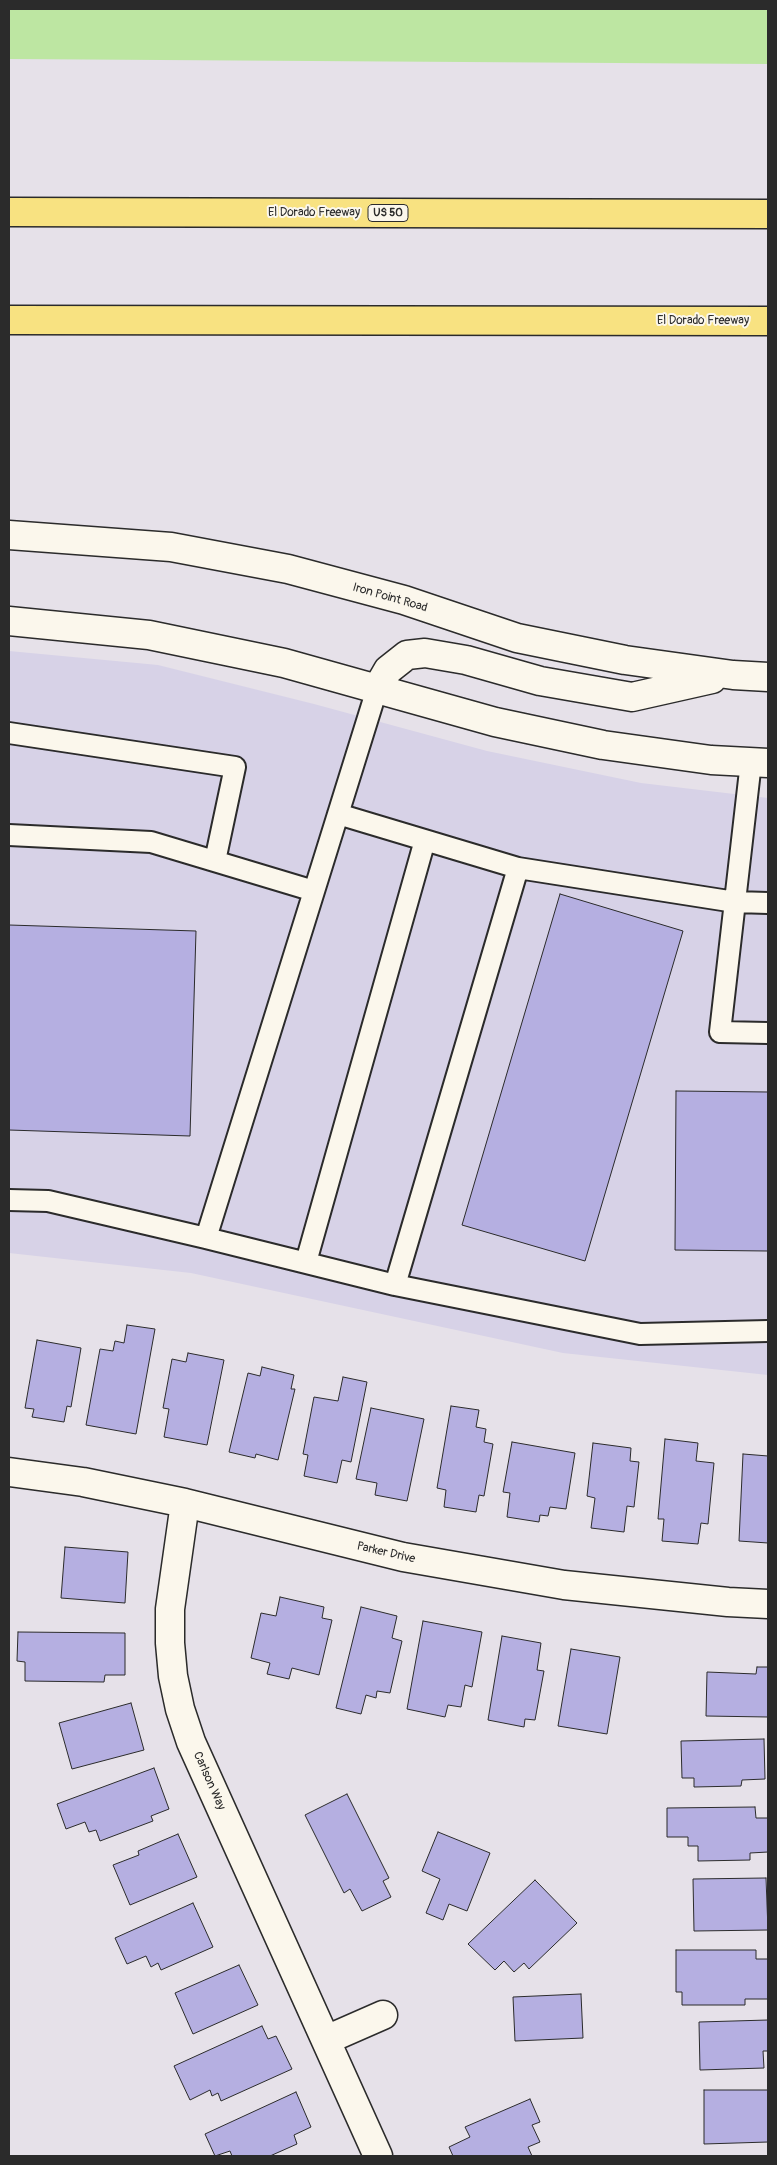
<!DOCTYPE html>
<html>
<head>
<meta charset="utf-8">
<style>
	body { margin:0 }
	#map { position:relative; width:777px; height:2165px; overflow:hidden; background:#e6e1e9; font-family:Pangolin,sans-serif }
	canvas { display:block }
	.frame { position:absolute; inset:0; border:10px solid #2b2b2b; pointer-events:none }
</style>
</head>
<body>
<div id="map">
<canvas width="777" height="2165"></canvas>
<div class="frame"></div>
</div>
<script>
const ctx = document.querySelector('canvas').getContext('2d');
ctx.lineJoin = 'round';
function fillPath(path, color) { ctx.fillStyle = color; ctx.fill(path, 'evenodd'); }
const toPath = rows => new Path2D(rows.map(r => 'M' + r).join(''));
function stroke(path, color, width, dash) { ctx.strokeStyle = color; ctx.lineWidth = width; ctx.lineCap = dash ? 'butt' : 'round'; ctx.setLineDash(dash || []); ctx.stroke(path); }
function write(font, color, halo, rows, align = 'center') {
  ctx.font = font + ' Pangolin,sans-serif'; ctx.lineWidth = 4; ctx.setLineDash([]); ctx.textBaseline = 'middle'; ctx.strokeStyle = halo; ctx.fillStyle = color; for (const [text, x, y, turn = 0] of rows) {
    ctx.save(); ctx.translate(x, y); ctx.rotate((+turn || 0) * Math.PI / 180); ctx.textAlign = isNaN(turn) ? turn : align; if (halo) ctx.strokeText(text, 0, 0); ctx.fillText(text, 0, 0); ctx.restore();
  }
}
fillPath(toPath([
	[9,651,158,665,314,704,487,751,641,783,768,798,768,1375,563,1353,191,1273,9,1253]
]), '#d7d2e7');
fillPath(toPath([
	[9,9,768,9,768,64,9,59]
]), '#bde6a2');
const building = toPath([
	[560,894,683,931,585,1261,462,1225,560,894],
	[9,925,196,931,190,1136,9,1130,9,925],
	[676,1091,768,1092,768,1251,675,1250,676,1091],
	[127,1325,155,1329,136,1434,86,1425,100,1349,113,1351,115,1341,124,1343,127,1325],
	[37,1340,81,1348,71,1407,67,1406,64,1422,32,1417,34,1409,25,1408,37,1340],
	[188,1353,224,1360,207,1445,164,1437,169,1409,163,1408,172,1359,186,1362,188,1353],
	[262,1367,294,1375,291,1389,295,1389,278,1460,256,1454,255,1458,229,1452,248,1373,260,1376,262,1367],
	[343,1377,367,1382,351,1462,342,1460,337,1483,304,1476,308,1455,303,1454,314,1397,338,1401,343,1377],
	[451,1406,479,1410,476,1427,486,1429,484,1442,493,1444,484,1496,479,1495,476,1512,444,1507,446,1490,437,1488,451,1406],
	[371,1408,424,1419,407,1501,375,1495,377,1483,356,1479,371,1408],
	[665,1439,698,1443,696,1461,714,1463,708,1524,701,1523,698,1544,662,1541,664,1519,658,1519,665,1439],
	[512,1442,575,1453,566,1509,550,1507,548,1516,540,1515,539,1522,507,1517,510,1493,503,1492,512,1442],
	[593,1443,631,1448,630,1461,639,1462,634,1507,627,1506,624,1532,591,1528,595,1498,587,1496,593,1443],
	[743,1454,768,1456,768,1543,739,1541,743,1454],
	[65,1547,128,1552,125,1603,61,1598,65,1547],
	[280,1597,324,1607,322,1618,332,1620,319,1675,292,1668,289,1679,267,1674,270,1663,251,1658,261,1613,276,1616,280,1597],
	[361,1607,397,1616,392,1638,402,1641,390,1693,377,1691,376,1698,366,1695,361,1714,336,1708,361,1607],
	[423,1621,482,1632,472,1687,465,1685,461,1707,448,1705,445,1717,407,1709,423,1621],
	[18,1632,125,1633,125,1675,105,1675,104,1682,25,1681,25,1662,17,1661,18,1632],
	[502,1636,541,1643,537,1670,544,1671,535,1720,525,1719,524,1727,488,1720,502,1636],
	[571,1649,620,1657,607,1734,558,1726,571,1649],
	[757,1667,768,1667,768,1717,706,1716,707,1672,756,1674,757,1667],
	[131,1703,144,1750,72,1769,59,1723,131,1703],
	[764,1739,765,1779,742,1780,741,1786,694,1787,694,1778,682,1778,681,1741,764,1739],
	[154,1768,169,1809,151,1816,153,1821,100,1841,96,1830,89,1832,85,1822,66,1829,57,1804,154,1768],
	[347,1794,389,1878,383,1881,391,1897,362,1911,350,1889,344,1893,305,1815,347,1794],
	[755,1807,756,1818,768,1818,768,1852,750,1853,750,1860,698,1861,698,1846,688,1846,688,1837,667,1837,667,1808,755,1807],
	[438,1832,490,1853,467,1911,449,1904,443,1920,426,1913,440,1879,422,1871,438,1832],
	[178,1834,197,1877,130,1905,113,1865,139,1855,138,1851,178,1834],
	[766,1878,768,1930,694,1931,693,1879,766,1878],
	[535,1880,577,1923,529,1969,524,1963,514,1972,504,1961,495,1970,468,1944,535,1880],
	[193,1903,213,1947,161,1970,158,1963,151,1967,146,1956,127,1964,115,1938,193,1903],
	[676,1950,756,1950,756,1959,768,1959,768,1999,745,1999,745,2005,682,2005,682,1992,676,1992,676,1950],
	[239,1965,258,2005,193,2034,175,1993,239,1965],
	[581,1994,583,2038,515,2041,513,1997,581,1994],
	[768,2020,768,2051,763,2051,764,2068,700,2070,699,2022,768,2020],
	[262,2026,268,2039,276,2036,292,2069,221,2101,218,2093,212,2096,210,2090,190,2100,174,2066,262,2026],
	[704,2090,768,2090,768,2142,704,2144,704,2090],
	[296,2092,311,2127,294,2135,297,2144,270,2156,232,2156,230,2151,215,2156,205,2134,296,2092],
	[530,2099,540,2122,532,2125,540,2142,528,2147,532,2156,453,2156,449,2147,470,2137,465,2127,530,2099]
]);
fillPath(building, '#b5afe1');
stroke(building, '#2b2b2b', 1);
const lane = toPath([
	[377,689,206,1238,395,1285,640,1334,768,1331],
	[9,733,235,767,215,861],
	[751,762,720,1032,768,1033],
	[338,814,518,868,735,902,768,903],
	[9,835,151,842,314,891],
	[9,1200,48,1201,206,1238],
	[306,1262,425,840],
	[395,1285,518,868]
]);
const street = toPath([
	[9,1472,83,1482,185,1503,403,1557,564,1585,728,1602,768,1604],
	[185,1503,170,1609,170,1643,173,1676,180,1709,191,1742,378,2156],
	[326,2040,383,2015]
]);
const secondary = toPath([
	[9,535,171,547,288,569,404,600,517,638,625,660,733,675,768,677],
	[9,621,149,635,284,663,495,722,603,745,711,760,768,763],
	[377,689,388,670,407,655,425,653,466,660,540,681,632,697,712,679]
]);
const highway = toPath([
	[9,212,768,214],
	[9,320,768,321]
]);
stroke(lane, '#2b2b2b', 24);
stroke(street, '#2b2b2b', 31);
stroke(secondary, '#2b2b2b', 31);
stroke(highway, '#2b2b2b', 31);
stroke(lane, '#fbf7ec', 20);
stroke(street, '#fbf7ec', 28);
stroke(secondary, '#fbf7ec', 28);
stroke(highway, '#f8e281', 28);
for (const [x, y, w] of [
	[388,213,40]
]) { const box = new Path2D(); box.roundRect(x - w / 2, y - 8.5, w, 17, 4); ctx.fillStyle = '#fbf7ec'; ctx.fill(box); stroke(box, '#2b2b2b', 1); }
write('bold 11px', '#2b2b2b', null, [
	["US 50",388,213]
]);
write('12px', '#2b2b2b', '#fbf7ec', [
	["El Dorado Freeway",314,213],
	["El Dorado Freeway",703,321],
	["Iron Point Road",390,598,16],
	["Parker Drive",386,1553,13],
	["Carlson Way",209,1781,66]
]);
</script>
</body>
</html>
